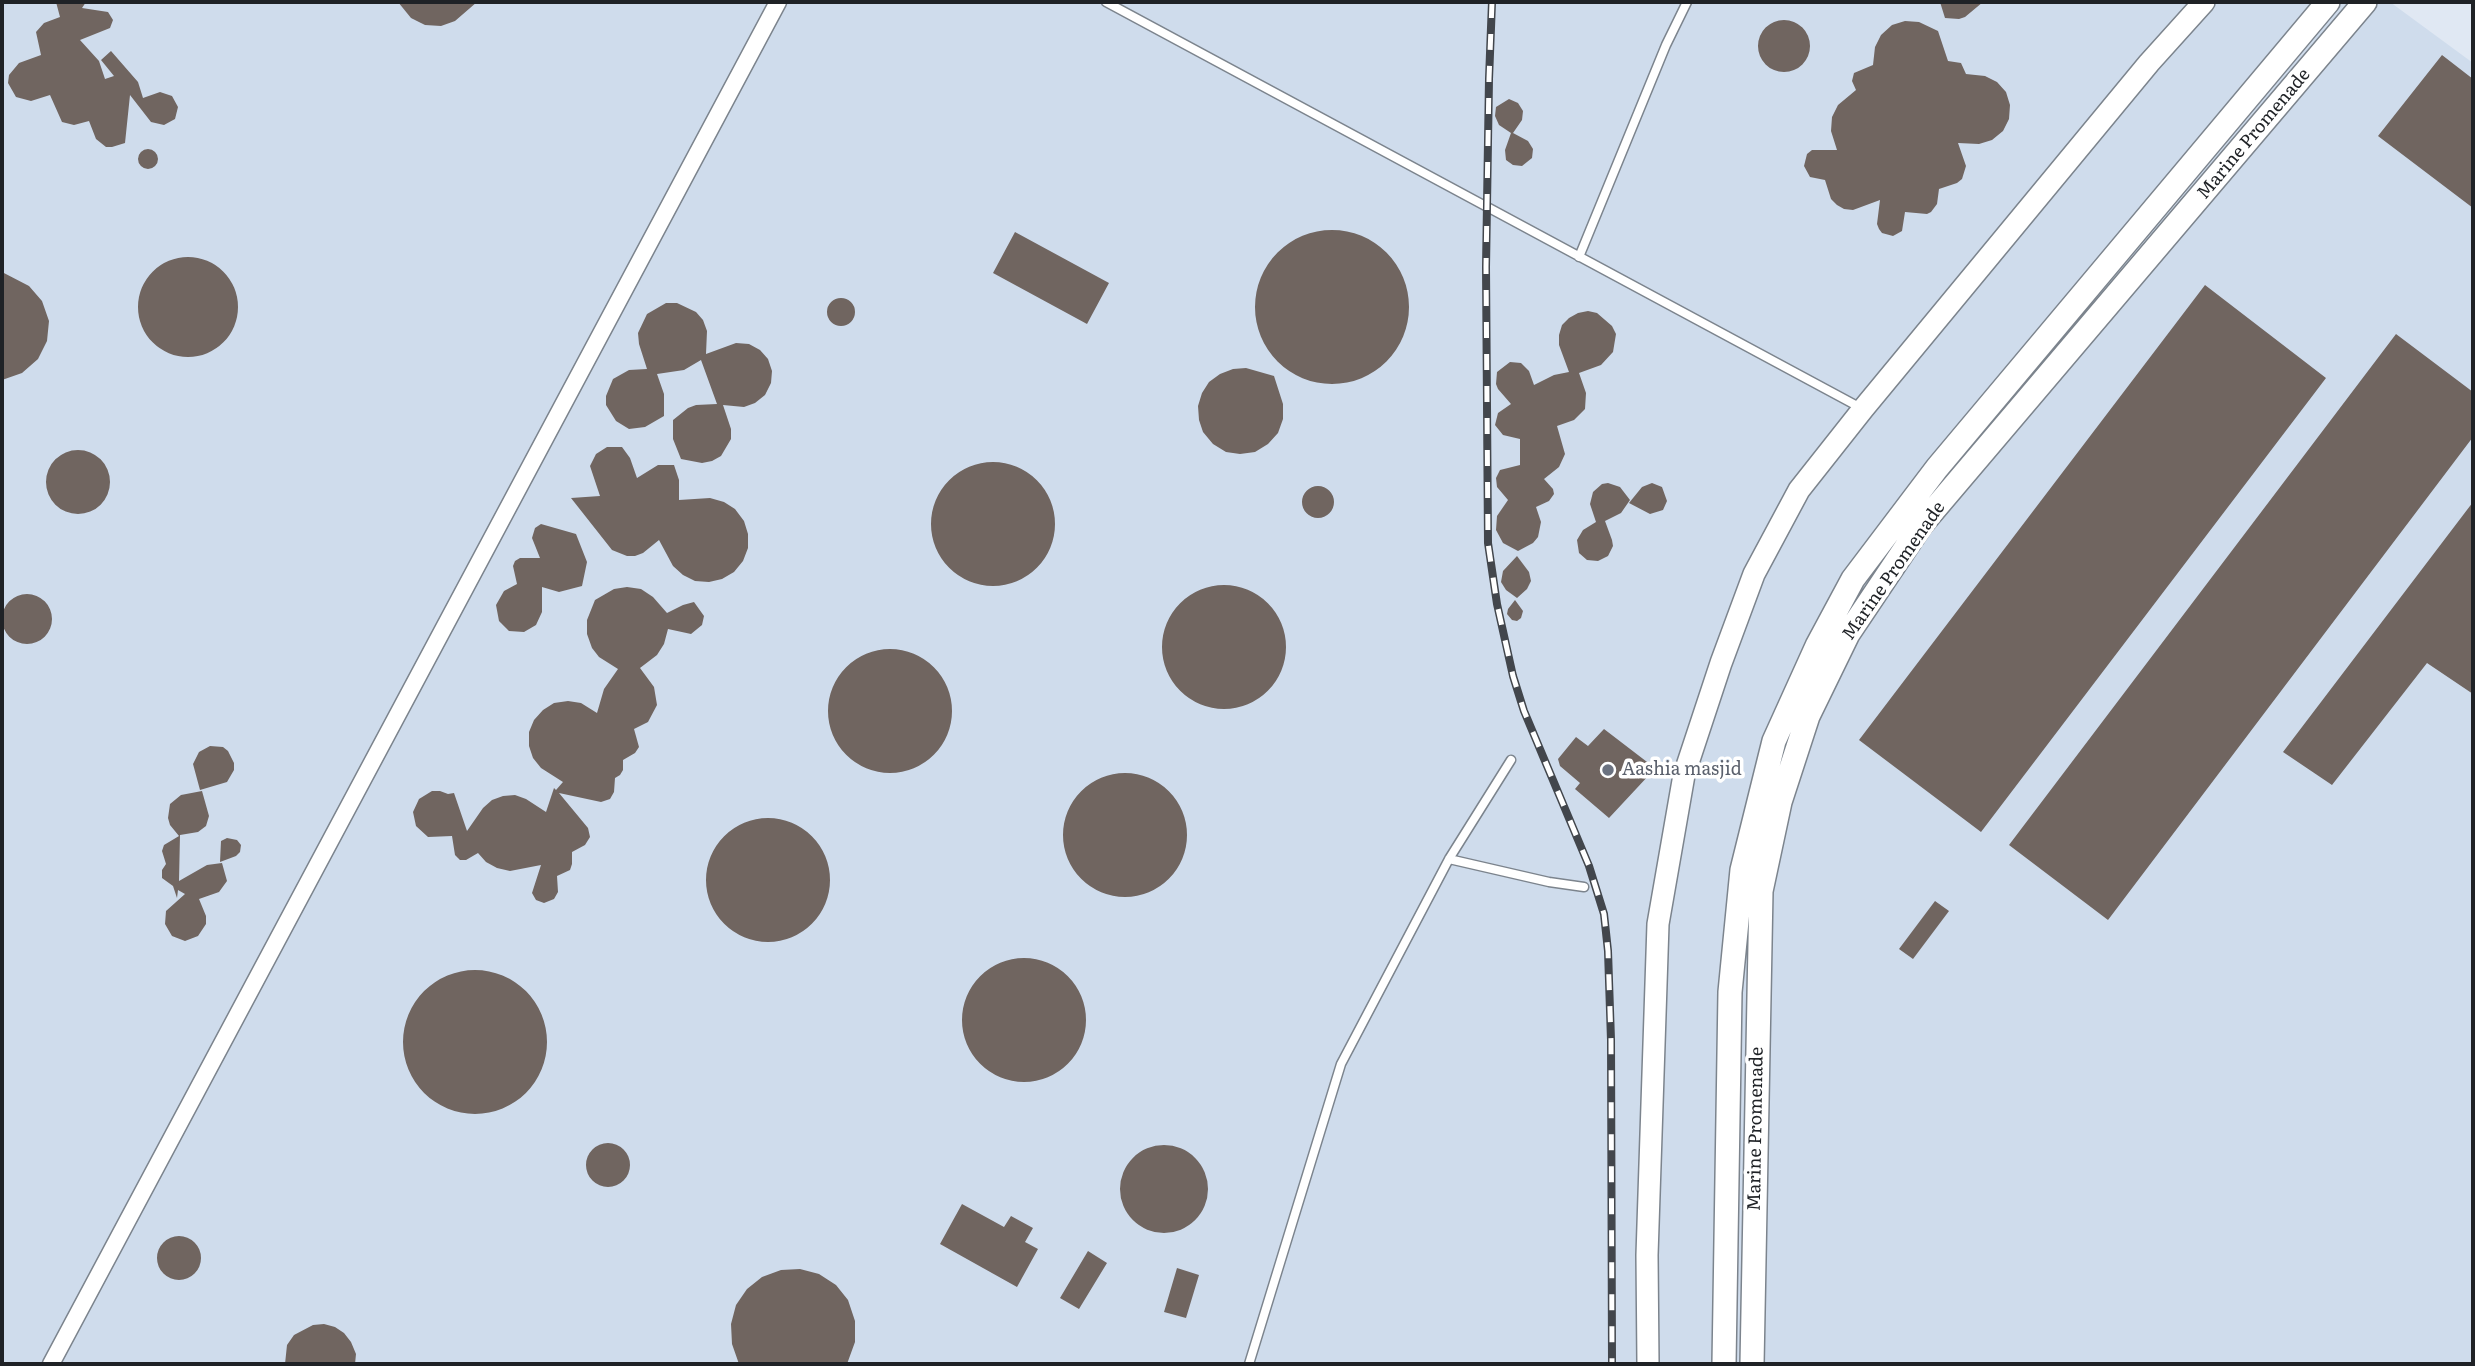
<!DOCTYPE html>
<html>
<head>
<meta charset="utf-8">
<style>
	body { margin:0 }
	#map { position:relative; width:2475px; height:1366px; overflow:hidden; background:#e0e8f3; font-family:Literata,serif }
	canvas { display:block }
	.frame { position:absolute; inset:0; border:4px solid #1f2226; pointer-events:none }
</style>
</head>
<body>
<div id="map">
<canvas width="2475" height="1366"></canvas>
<div class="frame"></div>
</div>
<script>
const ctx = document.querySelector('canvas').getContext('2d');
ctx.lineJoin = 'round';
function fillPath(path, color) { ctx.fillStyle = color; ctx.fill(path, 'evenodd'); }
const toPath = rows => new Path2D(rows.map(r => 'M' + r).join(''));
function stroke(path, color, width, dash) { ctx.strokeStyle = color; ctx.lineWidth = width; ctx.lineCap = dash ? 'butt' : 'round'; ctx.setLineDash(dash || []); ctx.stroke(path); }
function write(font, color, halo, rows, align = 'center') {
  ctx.font = font + ' Literata,serif'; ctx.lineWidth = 7; ctx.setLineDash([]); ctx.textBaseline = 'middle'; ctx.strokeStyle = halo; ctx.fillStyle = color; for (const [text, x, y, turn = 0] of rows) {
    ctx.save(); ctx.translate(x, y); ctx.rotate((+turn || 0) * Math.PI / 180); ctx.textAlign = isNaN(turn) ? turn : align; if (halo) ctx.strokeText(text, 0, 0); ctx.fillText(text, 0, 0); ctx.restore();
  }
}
fillPath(toPath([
	[2,2,2390,2,2473,63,2473,1364,2,1364]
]), '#cfdcec');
fillPath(toPath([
	[56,2,86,2,82,8,108,12,113,20,110,28,80,40,99,61,105,79,114,76,101,60,111,51,138,82,143,98,160,92,172,96,178,107,175,119,164,125,151,122,130,95,125,143,112,147,106,147,96,139,89,121,74,125,62,122,50,95,31,101,16,97,8,83,9,75,19,63,41,55,36,32,44,23,60,17],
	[398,2,477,2,455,21,441,26,425,25,411,18],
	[1940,2,1983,2,1965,17,1959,19,1945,18],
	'1758 46a26 26 0 1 1 52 0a26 26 0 1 1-52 0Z',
	[1905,21,1919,22,1938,31,1948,61,1961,63,1966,74,1985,76,1997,82,2006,92,2010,105,2009,119,2003,131,1992,140,1979,144,1958,143,1966,166,1962,179,1957,183,1939,189,1937,204,1931,212,1927,214,1905,212,1902,231,1893,236,1882,233,1879,229,1877,224,1880,200,1853,210,1844,209,1837,205,1831,199,1825,180,1810,177,1804,166,1807,154,1812,150,1837,150,1831,131,1832,117,1838,105,1856,90,1852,81,1854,73,1873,65,1875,47,1881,35,1892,25],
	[2442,55,2473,79,2473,208,2378,136],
	[1509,99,1518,103,1523,111,1522,120,1513,133,1528,141,1533,149,1532,158,1522,166,1513,165,1506,160,1505,150,1511,133,1499,125,1495,116,1496,107],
	'138 159a10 10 0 1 1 20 0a10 10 0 1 1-20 0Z',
	'1255 307a77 77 0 1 1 154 0a77 77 0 1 1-154 0Z',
	[1015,232,1109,283,1087,324,993,273],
	'138 307a50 50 0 1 1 100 0a50 50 0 1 1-100 0Z',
	[2,272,29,286,42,301,49,321,47,341,38,359,22,373,2,380],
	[2205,285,2326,378,1981,832,1859,740],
	'827 312a14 14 0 1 1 28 0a14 14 0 1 1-28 0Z',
	[666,303,677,303,696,312,703,320,707,331,706,354,736,343,749,344,760,350,768,359,772,371,771,383,765,395,755,403,744,407,723,405,731,429,731,439,721,456,712,461,702,463,681,459,673,439,673,420,688,408,696,405,717,404,701,360,684,370,657,374,664,394,664,416,645,427,629,429,616,421,606,405,606,396,613,379,629,370,647,369,639,344,638,333,647,314],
	[1588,311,1597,313,1612,326,1616,334,1613,352,1601,365,1579,373,1586,393,1585,409,1574,420,1557,426,1565,454,1559,467,1544,479,1553,489,1554,494,1549,501,1536,507,1541,522,1538,537,1533,543,1518,551,1503,543,1496,530,1497,516,1508,500,1497,487,1496,478,1500,470,1520,465,1520,439,1503,435,1495,425,1498,413,1511,404,1498,389,1496,384,1497,372,1510,362,1521,363,1529,371,1534,385,1554,375,1569,372,1559,345,1559,335,1562,325,1569,318,1578,313],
	[2396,334,2473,392,2473,437,2108,920,2009,845],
	[1246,368,1274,376,1283,404,1283,419,1278,433,1268,444,1255,452,1240,454,1226,452,1213,444,1203,432,1199,420,1198,406,1202,393,1209,382,1220,374,1233,369],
	[607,447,622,447,630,458,637,478,658,465,674,465,679,480,679,500,710,498,724,502,735,509,744,521,748,534,748,548,743,561,734,572,722,579,709,582,695,581,683,575,673,566,659,540,643,553,635,556,627,556,612,550,571,498,600,496,590,466,596,454],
	'46 482a32 32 0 1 1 64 0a32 32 0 1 1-64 0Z',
	'931 524a62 62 0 1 1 124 0a62 62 0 1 1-124 0Z',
	[1608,483,1620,487,1630,500,1621,513,1605,521,1612,540,1613,546,1608,556,1598,561,1587,560,1579,553,1577,540,1583,530,1596,522,1590,504,1593,492,1602,484],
	[1652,483,1662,487,1667,501,1663,510,1650,514,1629,503,1642,487],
	'1302 502a16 16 0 1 1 32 0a16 16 0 1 1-32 0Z',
	[2473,502,2473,694,2427,663,2332,785,2283,752],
	[541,524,576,534,587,562,582,586,559,592,542,587,542,612,536,625,524,632,509,631,499,621,496,605,504,591,517,584,513,566,515,561,520,558,540,558,532,538,535,528],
	[1517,556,1529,572,1531,581,1527,589,1517,598,1506,590,1501,582,1503,571],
	'1162 647a62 62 0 1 1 124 0a62 62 0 1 1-124 0Z',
	[627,587,641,589,653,597,667,613,683,605,694,602,704,616,702,625,691,634,668,629,664,644,657,655,640,668,654,687,657,705,648,722,634,729,639,747,635,753,623,760,623,770,620,775,615,778,614,792,610,799,601,802,559,793,588,828,590,837,585,845,572,852,572,864,570,870,557,876,558,892,554,899,544,903,536,900,532,893,541,865,510,871,497,868,486,862,478,853,466,860,460,860,455,855,452,836,428,837,416,826,413,812,419,799,432,791,440,791,448,794,454,793,467,831,483,808,492,800,503,796,515,795,526,799,546,812,554,788,556,790,563,782,541,768,533,758,529,746,529,732,534,720,543,710,554,703,568,701,581,703,597,713,604,689,618,669,599,657,592,648,587,634,587,620,595,600,614,589],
	'2 619a25 25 0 1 1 50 0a25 25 0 1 1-50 0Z',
	[1515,600,1523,611,1521,618,1517,621,1512,620,1507,614,1508,609],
	'828 711a62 62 0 1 1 124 0a62 62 0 1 1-124 0Z',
	[1604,729,1651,765,1650,774,1609,818,1575,789,1580,783,1560,766,1558,759,1576,737,1588,746],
	[210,746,223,747,228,751,234,763,234,770,227,782,200,790,193,764,199,752],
	'1063 835a62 62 0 1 1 124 0a62 62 0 1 1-124 0Z',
	[202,791,209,816,206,826,198,832,180,835,179,881,207,865,222,863,227,881,219,892,199,899,206,916,206,924,198,936,185,941,172,936,165,924,166,911,185,894,178,890,177,898,173,886,162,878,162,870,166,864,162,851,164,845,179,836,170,825,168,818,170,804,181,795],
	'706 880a62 62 0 1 1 124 0a62 62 0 1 1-124 0Z',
	[227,838,237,840,241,845,240,852,236,856,220,862,221,841],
	[1935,901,1949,911,1913,959,1899,949],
	'962 1020a62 62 0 1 1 124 0a62 62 0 1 1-124 0Z',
	'403 1042a72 72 0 1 1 144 0a72 72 0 1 1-144 0Z',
	'586 1165a22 22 0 1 1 44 0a22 22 0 1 1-44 0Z',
	'1120 1189a44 44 0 1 1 88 0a44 44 0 1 1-88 0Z',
	[962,1204,1004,1227,1011,1216,1033,1228,1025,1242,1038,1249,1017,1287,940,1244],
	'157 1258a22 22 0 1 1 44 0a22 22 0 1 1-44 0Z',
	[1088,1251,1107,1263,1079,1309,1060,1298],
	[1177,1268,1199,1275,1186,1318,1164,1312],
	[800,1269,819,1274,836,1285,848,1300,855,1321,855,1342,847,1364,739,1364,732,1344,731,1324,736,1305,747,1289,762,1277,781,1270],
	[324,1324,335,1327,344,1333,351,1342,356,1354,355,1364,285,1364,287,1345,294,1335,313,1325]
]), '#706560');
const service = toPath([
	[1106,2,1861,408],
	[1579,257,1666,45,1687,2],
	[1449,859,1549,882,1584,887],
	[1249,1364,1341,1064,1449,859,1511,760]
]);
const minor = toPath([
	[51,1364,778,2]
]);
const tertiary = toPath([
	[1648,1364,1647,1255,1658,924,1684,775,1721,663,1754,574,1799,490,1863,409,2149,63,2204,2]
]);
const secondary = toPath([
	[1724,1364,1730,992,1742,870,1774,741,1817,646,1853,579,1937,468,2328,2],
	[1752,1364,1761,891,1780,802,1808,716,1848,634,1921,525,2365,2]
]);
stroke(service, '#7c848d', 11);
stroke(minor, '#7c848d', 19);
stroke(tertiary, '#7c848d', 24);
stroke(secondary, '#7c848d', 26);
stroke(service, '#fff', 8);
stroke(minor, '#fff', 16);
stroke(tertiary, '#fff', 21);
stroke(secondary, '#fff', 23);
const rail = toPath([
	[1492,2,1489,79,1486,267,1488,543,1497,604,1513,676,1524,711,1589,866,1604,914,1608,951,1611,1040,1612,1364]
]);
stroke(rail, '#42464c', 8);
stroke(rail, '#fff', 5, [16]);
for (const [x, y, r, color] of [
	[1608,770,7,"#6b7280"]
]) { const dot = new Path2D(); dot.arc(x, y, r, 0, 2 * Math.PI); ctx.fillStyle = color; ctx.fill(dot); stroke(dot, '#fff', 2.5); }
write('18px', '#1f2226', '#fff', [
	["Marine Promenade",2254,134,-50],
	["Marine Promenade",1894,571,-55],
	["Marine Promenade",1756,1129,-89]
]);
write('18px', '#5b616d', '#fff', [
	["Aashia masjid",1622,770]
], 'left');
</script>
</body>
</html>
